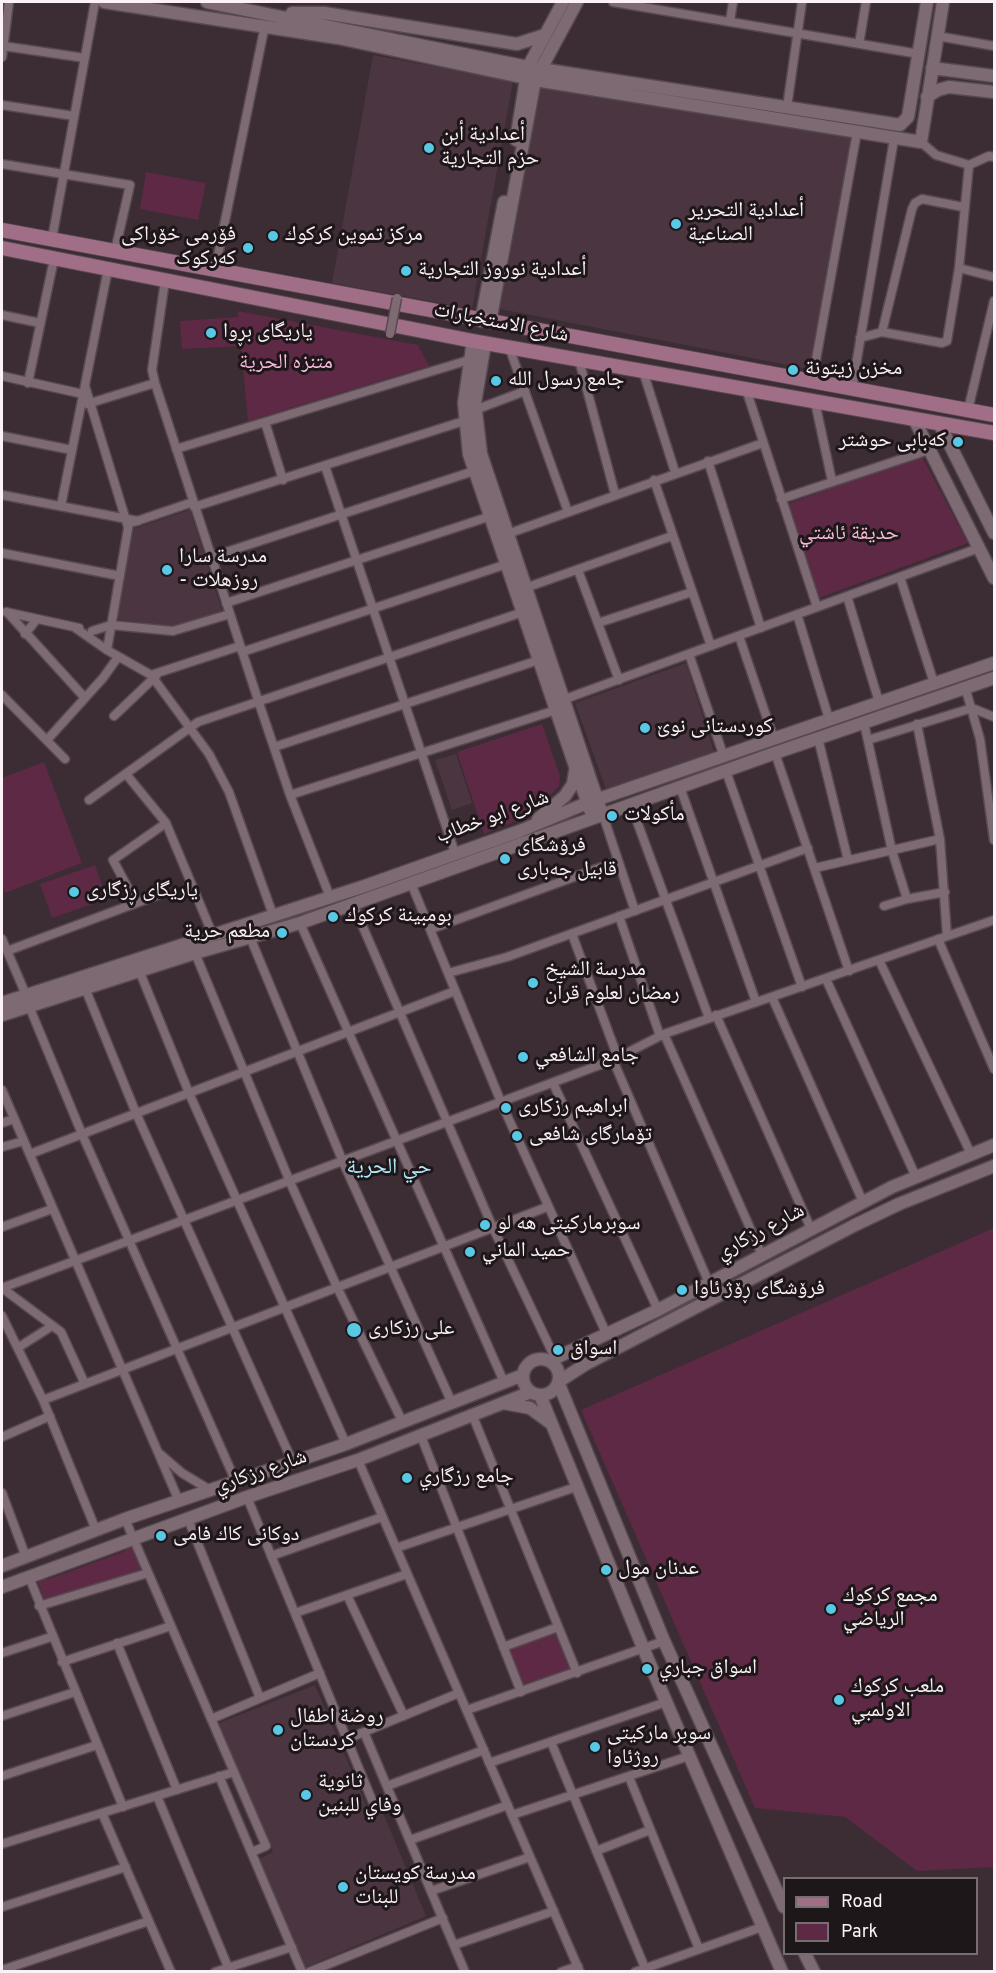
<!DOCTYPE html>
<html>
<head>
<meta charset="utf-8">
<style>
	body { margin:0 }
	#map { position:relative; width:996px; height:1973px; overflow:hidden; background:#3c2c34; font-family:Overpass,sans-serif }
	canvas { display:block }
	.frame { position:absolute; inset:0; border:3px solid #fcf1f6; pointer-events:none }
	.legend { position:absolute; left:783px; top:1877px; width:195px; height:78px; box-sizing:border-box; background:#1e171a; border:2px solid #776e72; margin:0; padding:8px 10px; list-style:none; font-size:18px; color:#fcf1f6 }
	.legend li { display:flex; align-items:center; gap:12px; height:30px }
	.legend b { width:30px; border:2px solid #776e72 }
</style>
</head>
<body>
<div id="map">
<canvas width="996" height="1973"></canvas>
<div class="frame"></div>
<ul class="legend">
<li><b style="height:8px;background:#a16e88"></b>Road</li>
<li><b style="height:16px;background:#5d2945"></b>Park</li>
</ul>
</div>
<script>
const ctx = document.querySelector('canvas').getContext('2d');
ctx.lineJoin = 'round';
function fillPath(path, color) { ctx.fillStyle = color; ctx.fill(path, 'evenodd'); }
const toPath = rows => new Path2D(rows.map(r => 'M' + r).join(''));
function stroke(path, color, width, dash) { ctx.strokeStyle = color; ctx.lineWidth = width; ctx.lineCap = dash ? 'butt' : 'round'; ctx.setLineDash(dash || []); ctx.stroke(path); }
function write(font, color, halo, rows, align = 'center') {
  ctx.font = font + ' Overpass,"Noto Naskh Arabic",sans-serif'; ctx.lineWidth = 6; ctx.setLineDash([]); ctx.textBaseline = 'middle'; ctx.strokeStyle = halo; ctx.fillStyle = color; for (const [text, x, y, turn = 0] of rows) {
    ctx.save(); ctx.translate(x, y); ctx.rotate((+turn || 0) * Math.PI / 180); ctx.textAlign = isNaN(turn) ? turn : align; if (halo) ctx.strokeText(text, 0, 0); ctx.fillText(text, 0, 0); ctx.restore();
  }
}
fillPath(toPath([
	[373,55,513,81,472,309,332,283],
	[541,82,853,138,809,369,500,309],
	[190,510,222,611,200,620,169,626,116,619,133,529],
	[686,663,714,752,606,789,575,703],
	[456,754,472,803,452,810,435,760],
	[315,1685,369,1812,381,1808,426,1916,304,1968,259,1859,273,1852,219,1723]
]), '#4b3540');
fillPath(toPath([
	[146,172,206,183,198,220,140,209],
	[238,311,418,345,429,366,248,421,241,346,182,349,180,321,238,317],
	[921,455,968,543,819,598,785,505],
	[542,724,560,776,559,786,540,805,511,823,484,834,457,752],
	[44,762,82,863,5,893,2,884,2,778],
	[95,865,107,899,52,918,40,884],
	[994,1228,994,1867,917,1871,845,1817,755,1808,581,1410],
	[132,1544,142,1569,45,1601,37,1579,49,1579,123,1552],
	[556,1633,570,1669,523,1684,509,1650]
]), '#5d2945');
const street = toPath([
	[613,2,919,54],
	[730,21,733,2],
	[937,36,994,46],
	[859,44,866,2],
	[3,46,85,58],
	[2,57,9,2],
	[2,105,74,116],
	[787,107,802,2],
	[921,142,936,155,969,165,989,156,994,157],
	[2,164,130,185,115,251],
	[52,239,95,2],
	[959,268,994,277],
	[215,270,265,25],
	[165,281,152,370,155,383,258,700,290,795,330,897],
	[2,315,40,323],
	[882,332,942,343,947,341,959,268,969,165],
	[860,338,882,332,912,209,915,203,922,199,963,207],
	[509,347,568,512],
	[579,360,615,494],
	[643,371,675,472],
	[2,376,83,394,87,399],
	[812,382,857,132],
	[28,383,54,259],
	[85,386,128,527],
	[746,389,817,607],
	[852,389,894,139],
	[815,402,832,481],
	[87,404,155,383],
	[475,410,525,391],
	[968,410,994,301],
	[265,422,283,480],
	[2,436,72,450],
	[176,449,469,360],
	[708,461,761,628],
	[325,466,455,853],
	[654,480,711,646],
	[2,495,138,521],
	[781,499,929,450],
	[61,506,108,269],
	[194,507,464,421],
	[134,522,193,502],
	[510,533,763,443],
	[2,553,120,576],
	[211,557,474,471],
	[578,570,619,680],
	[900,577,934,683],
	[528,587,672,536],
	[847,596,879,702],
	[226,603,491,516],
	[6,612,79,628],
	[7,612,85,698],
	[797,614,829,719],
	[598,623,692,592],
	[74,627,107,650,151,675,209,754,229,792,273,915],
	[92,631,111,625,173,631,230,614],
	[25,634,37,619],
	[739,636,774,739],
	[107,650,129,523],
	[242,652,507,564],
	[689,654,724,757],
	[151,675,240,646],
	[965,687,980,739,994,840],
	[2,695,65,759],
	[565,699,979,548],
	[114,716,156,676],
	[864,723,892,851,907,899],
	[917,724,940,839,947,936],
	[818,738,848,860],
	[47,740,103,678,118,657],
	[868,740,972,708,994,717],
	[274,747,539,660],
	[775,753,849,971],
	[726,771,802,987],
	[126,774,166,823,212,933],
	[680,787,756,1002],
	[290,795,556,710],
	[89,800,198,722,523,612],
	[631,805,709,1018],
	[603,815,635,911],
	[815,868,940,839],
	[411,883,501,1102,607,1335],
	[136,903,113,860,166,823],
	[353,904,493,1228,555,1358],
	[884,906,907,899,945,892],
	[619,916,660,1036],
	[300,923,504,1382],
	[431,929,618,861],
	[572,934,618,1058],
	[250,937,343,1162,452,1403],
	[2,939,26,995],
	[938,939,994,1069],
	[7,951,158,895],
	[195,953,290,1182,337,1287,403,1423],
	[879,960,971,1154],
	[139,970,189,1093,346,1444],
	[448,973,507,957,808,848],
	[826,979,916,1177],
	[85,988,136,1113,293,1463],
	[772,997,863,1202],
	[29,1006,82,1134,236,1482],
	[716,1015,811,1229],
	[664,1034,762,1255],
	[613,1060,709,1283],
	[553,1083,658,1310],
	[2,1090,179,1501],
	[2,1123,14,1119],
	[2,1147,24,1141],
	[30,1154,455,991],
	[2,1227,52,1209],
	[2,1288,613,1060,664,1034,994,920],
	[2,1288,61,1332,85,1384],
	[2,1316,43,1400,96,1530],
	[19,1347,52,1326],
	[43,1400,547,1207],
	[472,1414,577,1673],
	[421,1436,521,1692],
	[2,1437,50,1416],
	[160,1454,182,1473,210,1490],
	[358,1460,580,1972],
	[2,1493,26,1557],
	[247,1497,374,1805,392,1798],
	[125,1519,266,1846,252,1852],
	[188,1519,260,1698],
	[396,1548,576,1487],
	[271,1556,382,1517],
	[29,1577,123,1807],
	[347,1595,404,1716],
	[39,1606,148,1573],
	[295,1613,407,1574],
	[117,1643,177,1790],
	[503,1647,558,1627],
	[2,1653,51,1637],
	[62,1662,171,1626],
	[467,1710,664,1641],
	[2,1716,75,1692],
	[211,1719,320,1673],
	[364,1732,465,1972],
	[347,1739,459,1693],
	[551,1742,645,1968],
	[489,1763,666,1702],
	[2,1776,97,1745],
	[219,1776,302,1972],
	[629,1777,699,1949],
	[387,1786,484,1750],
	[157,1796,228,1967],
	[102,1813,171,1972],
	[512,1815,689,1756],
	[410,1840,508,1805],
	[2,1844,234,1772],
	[596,1851,650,1830],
	[431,1891,530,1857],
	[2,1907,126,1867],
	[454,1945,554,1911],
	[2,1970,149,1921],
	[215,1972,292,1947],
	[309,1972,443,1918],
	[561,1972,578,1966],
	[635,1972,762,1927]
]);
const secondary = toPath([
	[104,2,338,38,535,80,921,142,943,2],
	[207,2,528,67,900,125,908,117,927,2],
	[292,13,324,13,517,44,545,35],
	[932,68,994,76],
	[927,97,938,90,949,87,994,92],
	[516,140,528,67,563,2],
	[481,321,504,202],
	[490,322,535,80,577,2],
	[473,341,464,403,469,454,590,810],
	[485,343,475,403,481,454,600,808],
	[914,419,994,578],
	[939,423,994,533],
	[538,819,565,796,573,784,575,771],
	[2,1003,362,887,520,831,587,803,994,663],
	[2,1015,195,953,300,923,775,753,994,678],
	'523 1377a18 18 0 1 1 36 0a18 18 0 1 1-36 0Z',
	[549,1361,658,1310,892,1187,994,1145],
	[540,1395,644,1650,782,1972],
	[503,1403,530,1408,549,1422],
	[2,1566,125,1519,346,1444,523,1375],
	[2,1587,247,1497,358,1460,531,1392],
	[784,1907,664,1641,558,1382,586,1364,855,1225,899,1204,994,1166],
	[805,1954,814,1972]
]);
const primary = toPath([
	[2,230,994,415],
	[2,248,473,341,994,433]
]);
stroke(street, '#574950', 11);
stroke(secondary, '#574950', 15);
stroke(primary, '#574950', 16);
stroke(street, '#7d6a73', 8);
stroke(secondary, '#7d6a73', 12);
stroke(primary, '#a16e88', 14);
const streetBridge = toPath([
	[390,334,397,298]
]);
stroke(streetBridge, '#574950', 11, []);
stroke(streetBridge, '#7d6a73', 8);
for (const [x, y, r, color] of [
	[429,148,6,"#59c8e4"],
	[676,224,6,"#59c8e4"],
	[273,236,6,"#59c8e4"],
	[248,248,6,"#59c8e4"],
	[406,271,6,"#59c8e4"],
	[211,333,6,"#59c8e4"],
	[793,370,6,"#59c8e4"],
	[496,381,6,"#59c8e4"],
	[958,442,6,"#59c8e4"],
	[167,570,6,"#59c8e4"],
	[645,728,6,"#59c8e4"],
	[612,816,6,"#59c8e4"],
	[505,859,6,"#59c8e4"],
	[74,892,6,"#59c8e4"],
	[333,917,6,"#59c8e4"],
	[282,933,6,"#59c8e4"],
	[533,983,6,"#59c8e4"],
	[523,1057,6,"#59c8e4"],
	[506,1108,6,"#59c8e4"],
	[517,1136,6,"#59c8e4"],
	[485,1225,6,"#59c8e4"],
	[470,1252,6,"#59c8e4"],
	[682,1290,6,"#59c8e4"],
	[354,1330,8,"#59c8e4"],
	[558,1350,6,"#59c8e4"],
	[407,1478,6,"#59c8e4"],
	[161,1536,6,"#59c8e4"],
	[606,1570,6,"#59c8e4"],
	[831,1609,6,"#59c8e4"],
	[647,1669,6,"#59c8e4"],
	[839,1700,6,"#59c8e4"],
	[278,1730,6,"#59c8e4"],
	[595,1747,6,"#59c8e4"],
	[306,1795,6,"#59c8e4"],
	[343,1887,6,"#59c8e4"]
]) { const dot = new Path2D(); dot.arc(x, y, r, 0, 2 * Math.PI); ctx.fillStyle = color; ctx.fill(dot); stroke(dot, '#1e171a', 2); }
write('21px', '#fcf1f6', '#1e171a', [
	["أعدادية أبن",441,136],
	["حزم التجارية",441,160],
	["أعدادية التحرير",688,212],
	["الصناعية",688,236],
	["فۆرمی خۆراکی",236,236,"right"],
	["کەرکوک",236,260,"right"],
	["مركز تموين كركوك",285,236],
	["أعدادية نوروز التجارية",418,271],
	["یاریگای بڕوا",223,333],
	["مخزن زيتونة",805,370],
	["جامع رسول الله",508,381],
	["کەبابی حوشتر",946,442,"right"],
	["مدرسة سارا",179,558],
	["- روزهلات",179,582],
	["کوردستانی نوێ",657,728],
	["مأكولات",624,816],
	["فرۆشگای",517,847],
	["قابیل جەباری",517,871],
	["یاریگای ڕزگاری",86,892],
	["بومبينة كركوك",345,917],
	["مطعم حرية",270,933,"right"],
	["مدرسة الشيخ",545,971],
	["رمضان لعلوم قرآن",545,995],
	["جامع الشافعي",535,1057],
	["ابراهيم رزكارى",518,1108],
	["تۆمارگاى شافعى",529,1136],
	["سوبرماركيتى هه لو",497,1225],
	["حميد الماني",482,1252],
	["فرۆشگای ڕۆژ ئاوا",694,1290],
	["على رزكارى",368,1330],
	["اسواق",570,1350],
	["جامع رزگاري",419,1478],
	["دوكانى كاك فامى",173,1536],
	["عدنان مول",618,1570],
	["مجمع كركوك",843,1597],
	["الرياضي",843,1621],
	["اسواق جباري",659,1669],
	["ملعب كركوك",851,1688],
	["الاولمبي",851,1712],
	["روضة اطفال",290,1718],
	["كردستان",290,1742],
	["سوبر ماركيتى",607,1735],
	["روژئاوا",607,1759],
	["ثانوية",318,1783],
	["وفاي للبنين",318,1807],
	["مدرسة كويستان",355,1875],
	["للبنات",355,1899]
], 'left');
write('21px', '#fcf1f6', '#1e171a', [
	["شارع الاستخبارات",501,324,11],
	["شارع ابو خطاب",493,818,-20],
	["شارع رزكاري",761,1233,-28],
	["شارع رزكاري",261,1473,-19]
]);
write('21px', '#f8bcd9', '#1e171a', [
	["متنزه الحرية",286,364],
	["حديقة ئاشتي",849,535]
]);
write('22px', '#b5ecfc', '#1e171a', [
	["حي الحرية",389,1169]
]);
</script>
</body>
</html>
